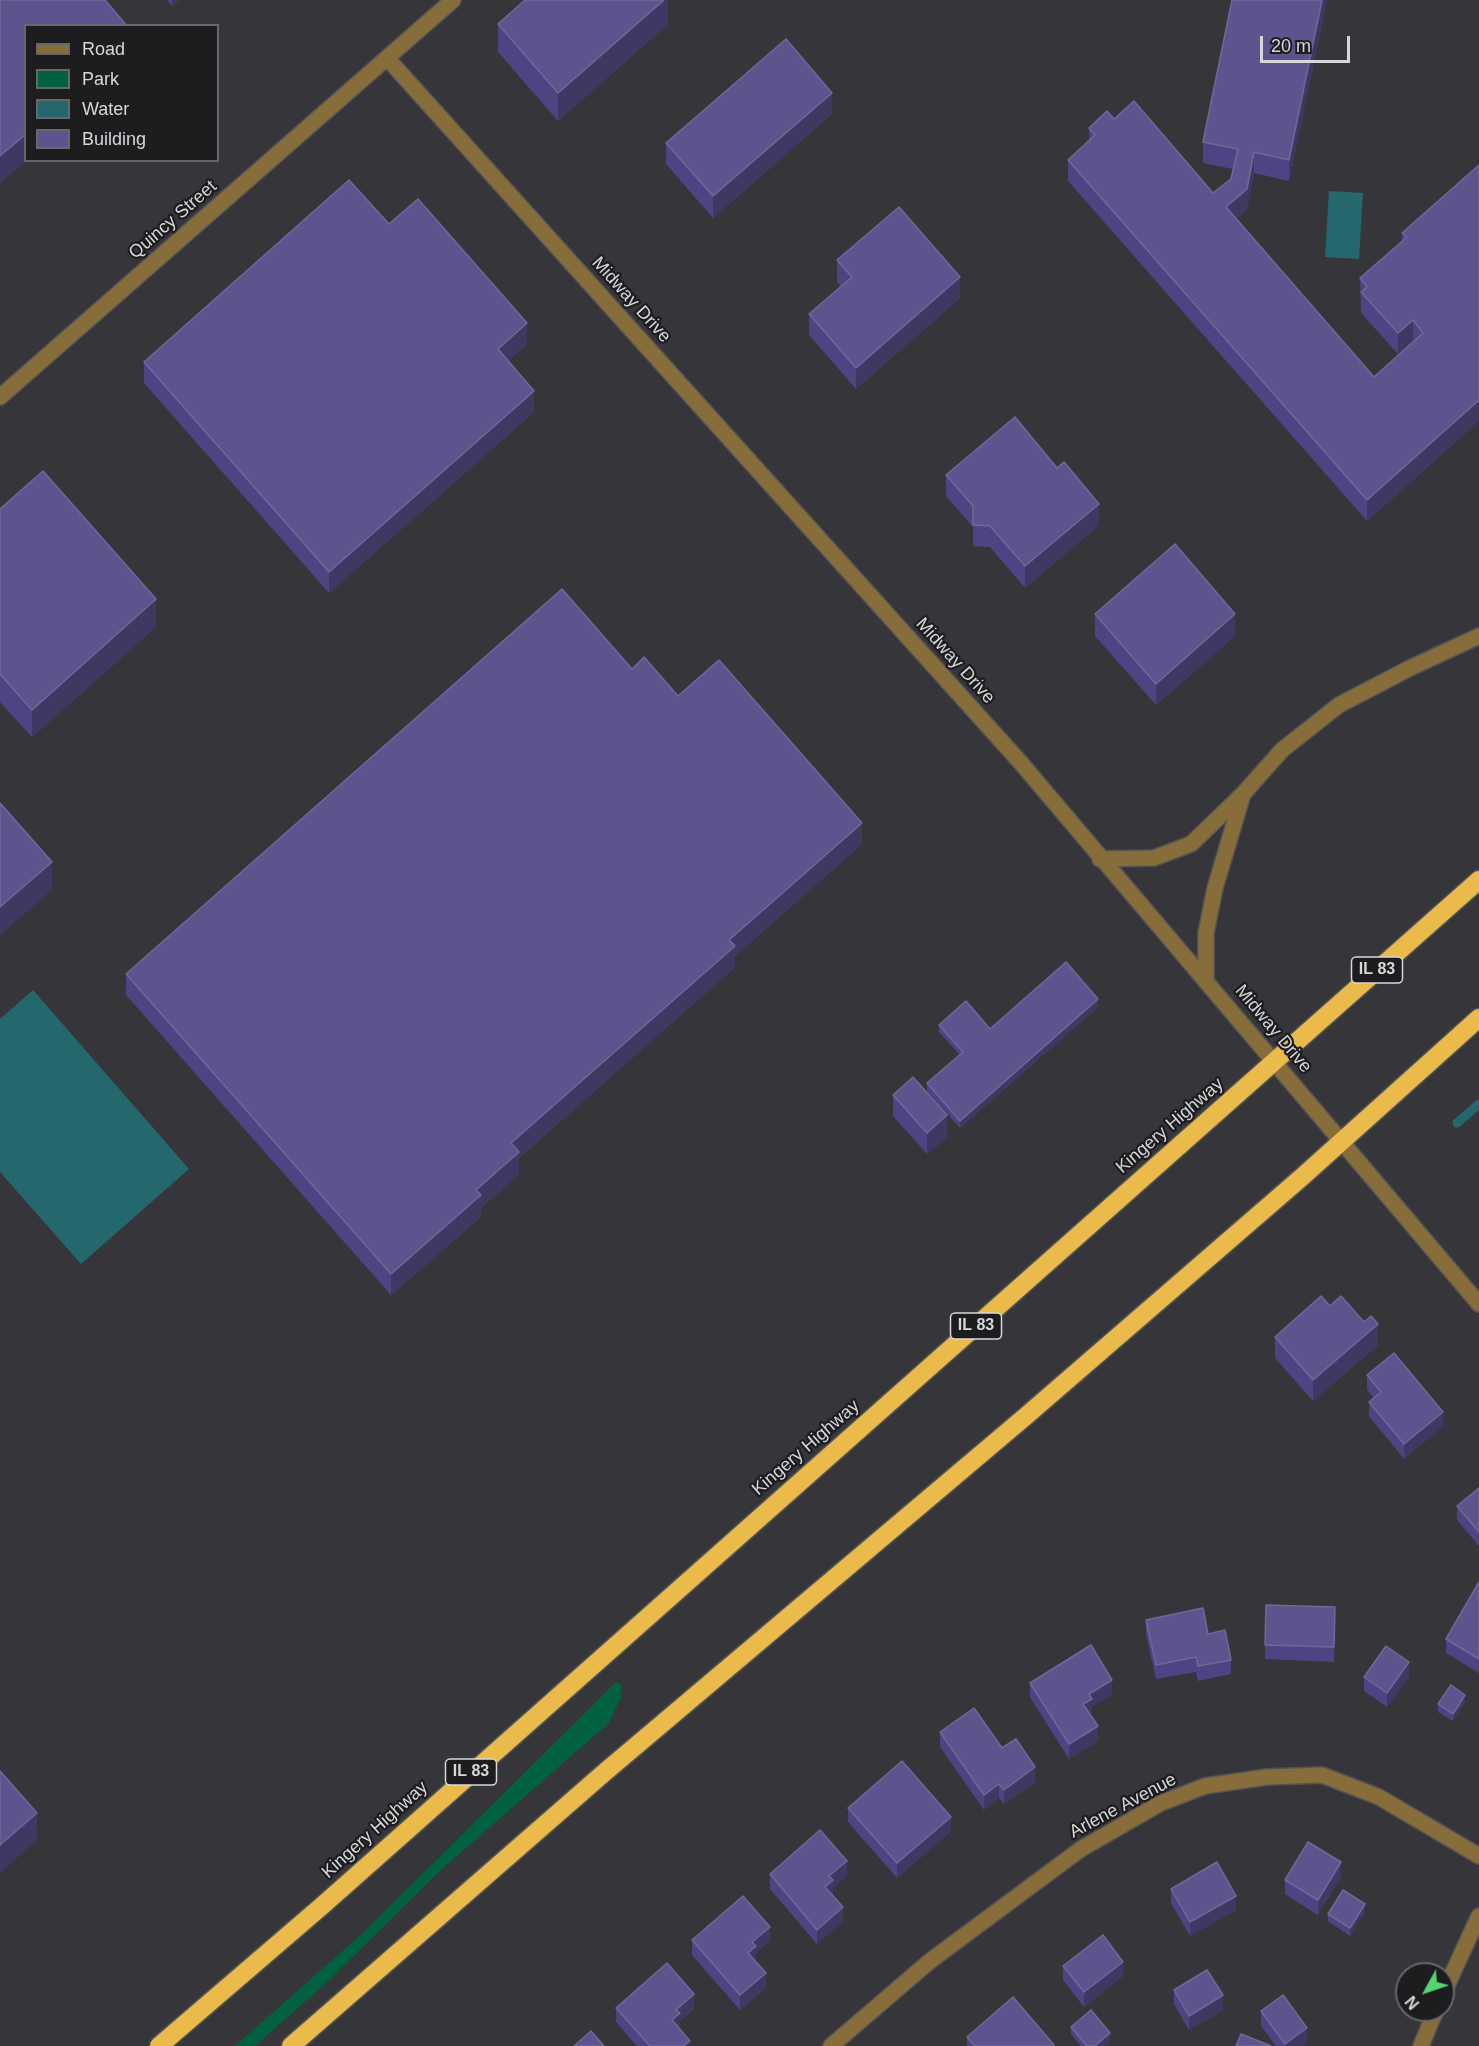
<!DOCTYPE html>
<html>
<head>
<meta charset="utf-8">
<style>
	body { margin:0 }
	#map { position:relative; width:1479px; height:2046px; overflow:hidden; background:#36363a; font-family:Helvetica,sans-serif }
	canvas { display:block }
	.legend { position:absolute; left:24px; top:24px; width:195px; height:138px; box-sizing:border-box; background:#1d1d1f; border:2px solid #67676a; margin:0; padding:8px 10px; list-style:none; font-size:18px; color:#d7d7da }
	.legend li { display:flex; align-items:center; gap:12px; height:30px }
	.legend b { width:30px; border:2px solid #67676a }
	.north { position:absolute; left:1395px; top:1962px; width:60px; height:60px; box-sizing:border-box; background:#1d1d1f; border:2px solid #67676a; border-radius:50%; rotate:230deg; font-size:16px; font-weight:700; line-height:24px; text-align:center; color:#d7d7da }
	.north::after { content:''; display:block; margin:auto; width:21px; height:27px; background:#53d672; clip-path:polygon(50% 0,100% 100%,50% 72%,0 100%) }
	.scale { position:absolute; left:1260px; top:36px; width:90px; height:27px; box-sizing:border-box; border:3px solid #d7d7da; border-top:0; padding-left:8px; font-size:18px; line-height:21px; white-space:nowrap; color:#d7d7da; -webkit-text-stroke:4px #1d1d1f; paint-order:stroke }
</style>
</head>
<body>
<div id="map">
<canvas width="1479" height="2046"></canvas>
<ul class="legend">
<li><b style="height:8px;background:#866d39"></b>Road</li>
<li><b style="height:16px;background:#006241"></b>Park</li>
<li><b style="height:16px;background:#24686e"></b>Water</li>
<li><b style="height:16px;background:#5d548e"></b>Building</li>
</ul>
<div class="north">N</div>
<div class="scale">20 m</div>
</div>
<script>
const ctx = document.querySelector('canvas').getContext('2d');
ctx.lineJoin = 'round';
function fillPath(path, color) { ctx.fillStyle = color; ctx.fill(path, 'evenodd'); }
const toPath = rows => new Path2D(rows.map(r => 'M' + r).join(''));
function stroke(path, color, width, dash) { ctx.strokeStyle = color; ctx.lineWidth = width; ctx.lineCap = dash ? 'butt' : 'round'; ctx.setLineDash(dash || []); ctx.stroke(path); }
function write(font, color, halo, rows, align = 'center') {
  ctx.font = font + ' Helvetica,sans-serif'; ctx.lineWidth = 4.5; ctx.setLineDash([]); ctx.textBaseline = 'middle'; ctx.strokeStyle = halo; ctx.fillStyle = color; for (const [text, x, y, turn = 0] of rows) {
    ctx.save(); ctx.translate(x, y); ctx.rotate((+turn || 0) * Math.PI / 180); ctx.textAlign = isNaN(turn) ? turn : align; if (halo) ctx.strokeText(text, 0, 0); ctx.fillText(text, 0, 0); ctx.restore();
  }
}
fillPath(toPath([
	[616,1682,621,1684,621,1697,609,1723,441,1870,324,1985,255,2046,235,2046,364,1932]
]), '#006241');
fillPath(toPath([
	[1329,191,1363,193,1359,259,1325,257],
	[33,990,189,1169,81,1264,0,1172,0,1019]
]), '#24686e');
stroke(toPath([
	[1457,1123,1479,1104]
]), '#24686e', 9);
const minor = toPath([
	[387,58,1021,763,1479,1304],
	[0,397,453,0],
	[1100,859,1154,858,1191,844,1243,794,1282,750,1339,705,1410,668,1479,636],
	[1206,981,1206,933,1215,888,1243,794],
	[1443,1994,1479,1916],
	[831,2046,930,1961,1081,1849,1161,1803,1205,1786,1267,1777,1322,1775,1379,1797,1479,1856],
	[1421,2046,1436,2010]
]);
const highway = toPath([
	[159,2046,323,1905,1479,880],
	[291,2046,605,1772,1026,1416,1302,1177,1479,1018]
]);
stroke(minor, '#535357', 18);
stroke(highway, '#535357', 21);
stroke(minor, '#866d39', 15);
stroke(highway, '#eaba4b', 18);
fillPath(toPath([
	[167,0,179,0,172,6],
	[668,0,668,24,558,121,498,52,498,24],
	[1232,0,1327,0,1289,181,1254,173,1247,210,1236,219,1374,377,1413,342,1413,341,1398,354,1361,313,1360,278,1402,242,1402,233,1479,165,1479,421,1367,521,1068,181,1068,160,1089,141,1089,128,1114,119,1213,193,1231,179,1233,169,1203,163,1203,142],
	[832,114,713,218,666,164,666,143],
	[389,224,527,344,508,361,534,412,329,593,144,383,144,362],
	[837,260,960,298,856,389,809,335,809,314,841,286,837,282],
	[946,475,1099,525,1025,588,990,547,973,546,973,527,946,496],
	[0,509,156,627,32,737,0,702],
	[1095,614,1235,636,1156,705,1095,636],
	[632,669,678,696,862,844,735,956,735,967,519,1158,519,1174,481,1208,481,1217,391,1295,126,995,126,974],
	[1098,1007,960,1128,927,1091,927,1083,960,1055,939,1032,939,1025,990,1029],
	[893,1095,947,1137,927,1154,893,1116],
	[1330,1306,1378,1345,1313,1401,1275,1358,1275,1337],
	[1367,1375,1443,1426,1404,1459,1369,1416,1369,1402,1374,1398,1367,1390],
	[1479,1488,1479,1546,1457,1520,1457,1506],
	[1479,1582,1479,1673,1446,1653,1446,1639],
	[1335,1607,1334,1662,1265,1659,1265,1645],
	[1146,1620,1208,1634,1231,1660,1231,1674,1198,1681,1196,1672,1156,1679,1146,1634],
	[1364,1677,1409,1677,1387,1707,1364,1691],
	[1030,1683,1112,1694,1092,1706,1092,1713,1090,1714,1098,1741,1069,1759,1030,1697],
	[1465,1702,1453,1721,1438,1712,1438,1704],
	[940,1732,1002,1748,1035,1782,1004,1804,999,1798,984,1810,940,1747],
	[848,1808,951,1831,897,1878,848,1822],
	[770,1874,847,1875,833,1888,832,1895,843,1921,817,1944,770,1889],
	[1341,1877,1318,1915,1285,1894,1285,1880],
	[1171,1889,1236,1910,1190,1936,1171,1903],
	[1365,1911,1350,1936,1328,1921,1328,1914],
	[692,1940,770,1941,756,1953,755,1961,766,1988,740,2010,692,1955],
	[1063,1966,1123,1976,1084,2007,1063,1980],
	[1174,1990,1223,2010,1189,2030,1174,2004],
	[616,2008,694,2009,680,2021,679,2028,690,2046,637,2046,616,2022],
	[1261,2011,1307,2042,1302,2046,1276,2046,1261,2026],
	[1071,2027,1110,2041,1104,2046,1081,2046,1071,2034],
	[967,2037,1054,2046,967,2046]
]), '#4e4484');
fillPath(toPath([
	[172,0,179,0,172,6],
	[664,0,668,0,668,24,558,121,558,93],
	[1322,0,1327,0,1289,181,1289,160],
	[832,93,832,114,713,218,713,196],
	[26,134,26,160,27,160,0,184,0,156],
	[1254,152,1254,173,1247,210,1226,228,1226,207],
	[960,277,960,298,856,389,856,368],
	[1413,320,1413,341,1398,354,1398,333],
	[527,323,527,344,498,370,498,349],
	[534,391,534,412,329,593,329,572],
	[1479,400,1479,421,1367,521,1367,500],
	[1099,504,1099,525,1025,588,1025,566],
	[156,599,156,627,32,737,32,710],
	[1235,614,1235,636,1156,705,1156,684],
	[862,823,862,844,735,956,735,967,519,1158,519,1174,481,1208,481,1217,391,1295,391,1274,476,1190,511,1143,729,940],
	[52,862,52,890,0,935,0,907],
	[1098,999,1098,1007,960,1128,960,1121],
	[947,1115,947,1137,927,1154,927,1133],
	[1378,1324,1378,1345,1313,1401,1313,1380],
	[1443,1412,1443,1426,1404,1459,1404,1444],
	[1409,1662,1409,1677,1387,1707,1387,1693],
	[1112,1680,1112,1694,1092,1706,1092,1713,1083,1718,1083,1704,1089,1694],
	[1465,1695,1465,1702,1453,1721,1453,1714],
	[1098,1726,1098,1741,1069,1759,1069,1744],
	[1035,1767,1035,1782,1004,1804,1004,1790],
	[999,1784,999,1798,984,1810,984,1795],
	[37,1813,37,1840,0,1873,0,1845],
	[951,1817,951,1831,897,1878,897,1863],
	[847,1861,847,1875,833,1888,833,1895,825,1901,825,1887,829,1876],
	[1341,1862,1341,1877,1318,1915,1318,1900],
	[1236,1896,1236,1910,1190,1936,1190,1922],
	[1365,1904,1365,1911,1350,1936,1350,1928],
	[843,1907,843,1921,817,1944,817,1930],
	[770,1927,770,1941,756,1953,756,1961,748,1967,748,1953,752,1942],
	[1123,1962,1123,1976,1084,2007,1084,1992],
	[766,1973,766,1988,740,2010,740,1995],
	[694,1994,694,2009,680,2021,680,2028,672,2035,672,2020,676,2010],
	[1223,1995,1223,2010,1189,2030,1189,2016],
	[1307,2028,1307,2042,1302,2046,1285,2046,1285,2044],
	[1110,2033,1110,2041,1104,2046,1095,2046],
	[690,2041,690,2046,683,2046]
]), '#3e3863');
const building = toPath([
	[0,0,105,0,127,26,26,26,26,134,0,156,0,0],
	[525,0,664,0,558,93,498,24,525,0],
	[1232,0,1322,0,1289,160,1254,152,1247,189,1226,207,1374,377,1423,333,1413,320,1398,333,1361,292,1367,287,1360,278,1407,237,1402,233,1479,165,1479,400,1367,500,1068,160,1095,135,1089,128,1107,111,1114,119,1134,101,1213,193,1231,179,1238,149,1203,142,1232,0],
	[786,39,832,93,713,196,666,143,786,39],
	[349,180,389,224,418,199,527,323,498,349,534,391,329,572,144,362,349,180],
	[899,207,960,277,856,368,809,314,852,277,837,260,899,207],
	[1015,417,1057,468,1064,462,1099,504,1025,566,990,526,973,525,973,506,946,475,1015,417],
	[43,471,156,599,32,710,0,674,0,509,43,471],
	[1175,544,1235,614,1156,684,1095,614,1175,544],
	[562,589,632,669,644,657,678,696,719,660,862,823,729,940,735,946,511,1143,519,1152,476,1190,481,1195,391,1274,126,974,562,589],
	[0,803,52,862,0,907,0,803],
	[1066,962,1098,999,960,1121,927,1083,963,1052,939,1025,966,1001,990,1029,1066,962],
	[913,1077,947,1115,927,1133,893,1095,913,1077],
	[1321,1296,1330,1306,1341,1296,1364,1322,1371,1316,1378,1324,1313,1380,1275,1337,1321,1296],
	[1394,1353,1443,1412,1404,1444,1369,1402,1381,1392,1367,1375,1394,1353],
	[1479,1488,1479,1532,1457,1506,1479,1488],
	[1479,1582,1479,1659,1446,1639,1479,1582],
	[1266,1605,1335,1607,1334,1647,1265,1645,1266,1605],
	[1203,1608,1208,1634,1225,1630,1231,1660,1198,1666,1196,1657,1156,1665,1146,1620,1203,1608],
	[1091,1645,1112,1680,1089,1694,1092,1699,1083,1704,1098,1726,1069,1744,1030,1683,1091,1645],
	[1386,1646,1409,1662,1387,1693,1364,1677,1386,1646],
	[1451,1685,1465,1695,1453,1714,1438,1704,1451,1685],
	[974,1708,1002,1748,1016,1739,1035,1767,1004,1790,999,1784,984,1795,940,1732,974,1708],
	[902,1761,951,1817,897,1863,848,1808,902,1761],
	[0,1771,37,1813,0,1845,0,1771],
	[820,1830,847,1861,829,1876,833,1880,825,1887,843,1907,817,1930,770,1874,820,1830],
	[1308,1842,1341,1862,1318,1900,1285,1880,1308,1842],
	[1217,1862,1236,1896,1190,1922,1171,1889,1217,1862],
	[1343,1890,1365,1904,1350,1928,1328,1914,1343,1890],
	[743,1896,770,1927,752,1942,756,1946,748,1953,766,1973,740,1995,692,1940,743,1896],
	[1103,1935,1123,1962,1084,1992,1063,1966,1103,1935],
	[667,1963,694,1994,676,2010,680,2013,672,2020,690,2041,683,2046,650,2046,616,2008,667,1963],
	[1207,1970,1223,1995,1189,2016,1174,1990,1207,1970],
	[1283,1995,1307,2028,1285,2044,1261,2011,1283,1995],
	[1013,1997,1054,2045,1053,2046,975,2046,967,2037,1013,1997],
	[1091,2010,1110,2033,1095,2046,1087,2046,1071,2027,1091,2010],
	[591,2031,604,2046,574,2046,591,2031],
	[1241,2034,1271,2046,1236,2046,1241,2034]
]);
fillPath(building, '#5d548e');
stroke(building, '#70689a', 1.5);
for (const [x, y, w] of [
	[1377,970,51],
	[976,1326,51],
	[471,1772,51]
]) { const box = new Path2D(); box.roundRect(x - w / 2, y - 13, w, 26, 4.5); ctx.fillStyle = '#1d1d1f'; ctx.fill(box); stroke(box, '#d7d7da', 1.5); }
write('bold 16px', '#d7d7da', null, [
	["IL 83",1377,970],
	["IL 83",976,1326],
	["IL 83",471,1772]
]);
write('18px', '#d7d7da', '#1d1d1f', [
	["Quincy Street",173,220,-41],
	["Midway Drive",631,300,48],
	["Midway Drive",955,661,48],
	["Midway Drive",1273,1029,50],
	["Kingery Highway",1170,1126,-41],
	["Kingery Highway",806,1448,-41],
	["Arlene Avenue",1123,1806,-28],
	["Kingery Highway",375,1830,-42]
]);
</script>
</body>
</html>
